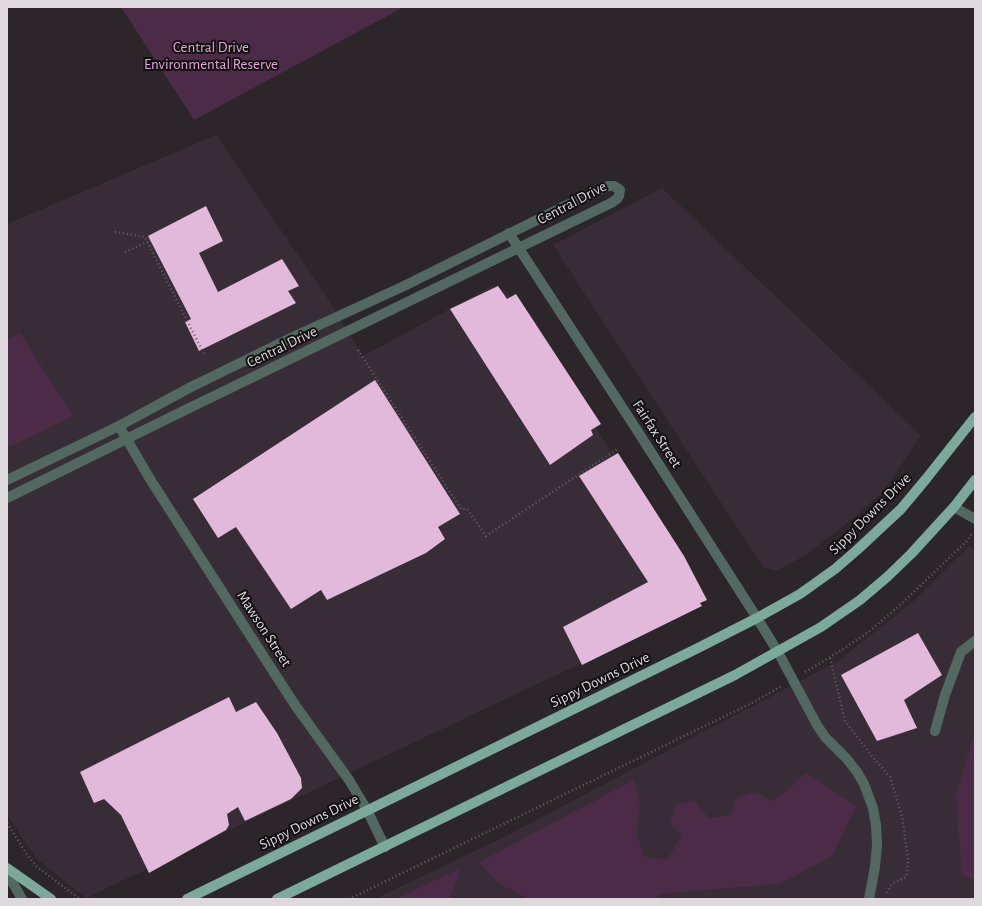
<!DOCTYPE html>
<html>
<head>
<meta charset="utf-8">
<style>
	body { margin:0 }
	#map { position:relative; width:982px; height:906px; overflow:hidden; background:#2c252a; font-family:"Alegreya Sans",sans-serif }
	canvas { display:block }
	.frame { position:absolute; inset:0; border:8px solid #ded9dd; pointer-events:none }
</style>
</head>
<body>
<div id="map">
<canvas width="982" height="906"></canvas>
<div class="frame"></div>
</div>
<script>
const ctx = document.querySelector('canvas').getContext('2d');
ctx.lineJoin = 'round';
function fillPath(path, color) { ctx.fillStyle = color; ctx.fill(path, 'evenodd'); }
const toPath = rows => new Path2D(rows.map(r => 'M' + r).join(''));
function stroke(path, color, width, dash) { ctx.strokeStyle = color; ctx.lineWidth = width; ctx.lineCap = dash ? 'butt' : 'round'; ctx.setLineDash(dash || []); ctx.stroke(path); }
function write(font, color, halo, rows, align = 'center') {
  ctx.font = font + ' "Alegreya Sans",sans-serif'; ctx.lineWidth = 4; ctx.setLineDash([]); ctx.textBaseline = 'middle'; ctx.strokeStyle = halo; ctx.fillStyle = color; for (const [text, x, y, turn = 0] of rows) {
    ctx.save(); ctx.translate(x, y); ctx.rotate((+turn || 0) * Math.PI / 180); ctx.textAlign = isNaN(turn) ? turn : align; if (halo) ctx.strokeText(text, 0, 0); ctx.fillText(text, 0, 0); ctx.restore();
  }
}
fillPath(toPath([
	[216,135,324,293,363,356,492,286,509,294,703,594,696,606,569,669,86,898,36,858,7,815,7,224],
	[662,188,921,435,883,492,846,524,806,555,776,571,763,567,553,245],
	[969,546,975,550,975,899,375,899,508,835,838,661,914,601]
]), '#382d36');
fillPath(toPath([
	[121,7,404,7,194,120],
	[20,333,73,416,7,448,7,339],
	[975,730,975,880,962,875,956,796],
	[806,773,856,806,832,856,780,884,658,894,658,899,525,899,525,897,500,884,479,862,634,780,640,804,636,833,645,857,667,860,682,835,670,824,677,804,694,801,709,818,731,815,735,798,755,792,772,801,787,791],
	[461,868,450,899,396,899]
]), '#4b2b47');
fillPath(toPath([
	[206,206,223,241,199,253,218,292,282,259,299,286,288,291,296,303,199,351,185,322,191,319,148,236],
	[498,286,507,299,516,294,601,424,591,430,593,435,550,465,450,309],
	[375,380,460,514,438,527,445,539,426,553,327,600,321,590,291,609,236,527,218,538,193,499],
	[618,453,684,556,707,600,700,603,702,606,582,665,563,627,648,582,579,476],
	[918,633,942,675,904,700,917,728,877,741,841,675],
	[229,697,236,712,256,702,277,733,301,778,302,788,291,799,245,821,238,807,227,814,229,825,226,830,149,873,121,815,104,799,94,803,80,772]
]), '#e2b8db');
stroke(toPath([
	[115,232,145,237,205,356],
	[125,252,147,242],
	[358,350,461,509,467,509,486,536,619,448],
	[830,658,845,721,871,755,890,777,902,816,908,859,907,874,906,877,892,884,889,888,886,894],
	[805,672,837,653,867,633,898,607,967,541,972,533],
	[7,823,28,856,37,867,80,899],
	[349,899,752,703,782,686]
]), '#655e63', 2.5, [1, 3]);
stroke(toPath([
	[509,233,633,424,757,618,778,652,817,725,825,737,847,759,857,772,864,784,873,808,876,825,877,845,875,867,869,899],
	[119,426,150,479,262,654,295,705,349,780,367,810,385,847],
	[7,480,119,426,189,388,293,337,404,286,565,206,608,186,614,186,620,190,619,196,617,199,611,203,177,414,7,498],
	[954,507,975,519],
	[935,731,945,695,961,652,975,641],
	[7,873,22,899]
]), '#526961', 10);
stroke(toPath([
	[7,868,51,899],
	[187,899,698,648,757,618,800,594,835,569,857,550,901,509,926,479,975,417],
	[277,899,735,675,821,627,860,600,886,578,911,554,954,507,975,480]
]), '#7baa9b', 10);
write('15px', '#e3a7da', '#120f11', [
	["Central Drive",211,47],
	["Environmental Reserve",211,64]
]);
write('15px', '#ded9dd', '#120f11', [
	["Central Drive",572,203,-28],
	["Central Drive",282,347,-26],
	["Fairfax Street",657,434,57],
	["Sippy Downs Drive",870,514,-45],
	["Mawson Street",264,629,57],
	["Sippy Downs Drive",600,680,-26],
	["Sippy Downs Drive",309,822,-26]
]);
</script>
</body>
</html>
